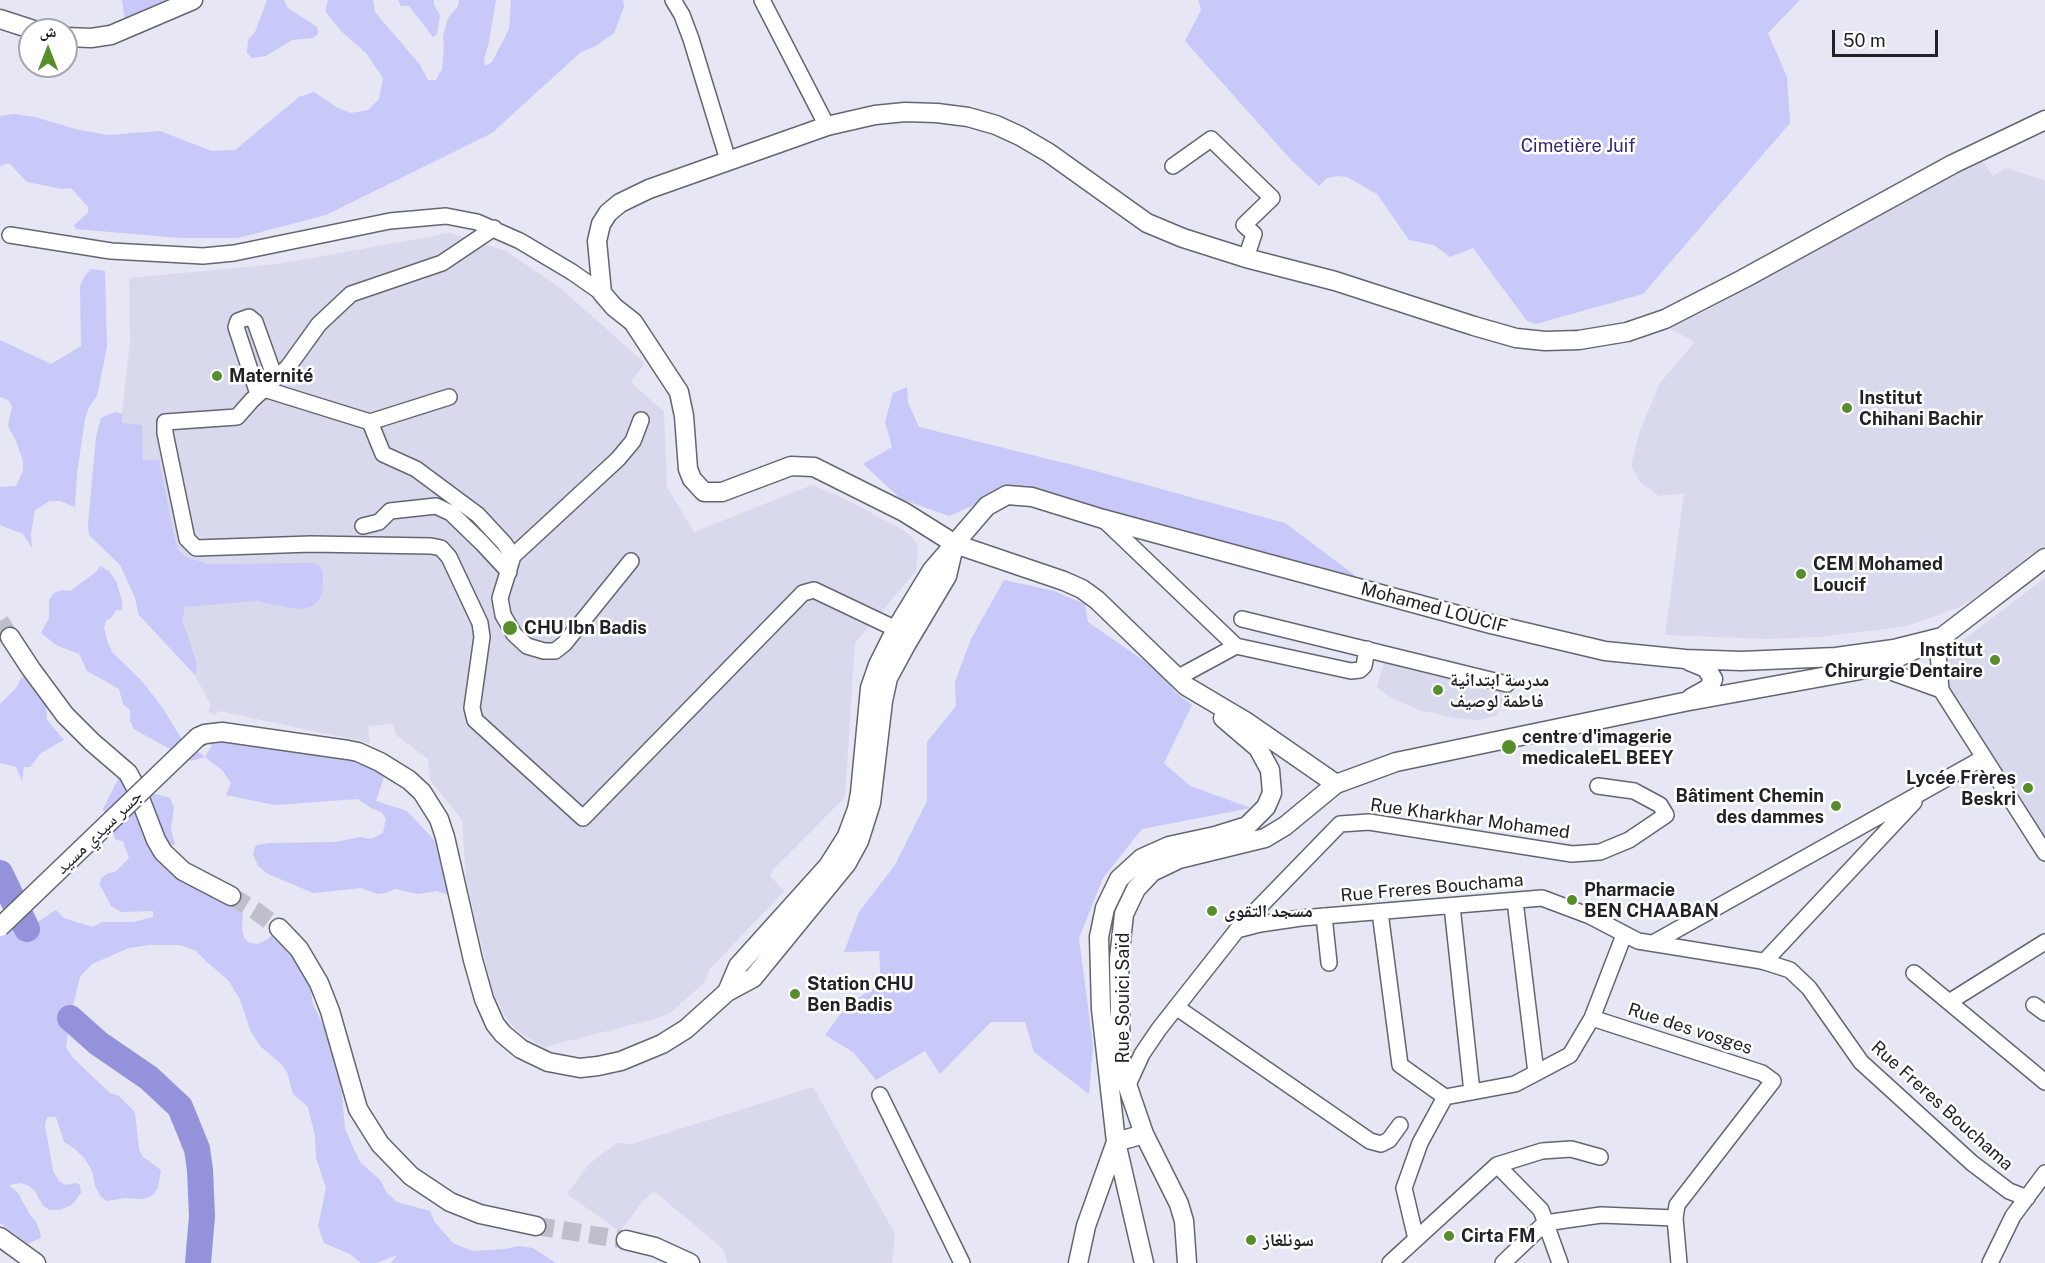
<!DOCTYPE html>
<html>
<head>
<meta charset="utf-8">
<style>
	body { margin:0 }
	#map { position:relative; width:2045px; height:1263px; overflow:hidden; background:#e6e6f4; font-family:"Public Sans","Noto Naskh Arabic",sans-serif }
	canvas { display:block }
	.north { position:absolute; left:18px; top:18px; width:60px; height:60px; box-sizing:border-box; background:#fff; border:2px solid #a6a6a8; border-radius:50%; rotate:0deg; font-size:16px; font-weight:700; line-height:24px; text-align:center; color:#212126 }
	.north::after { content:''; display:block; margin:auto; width:21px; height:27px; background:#558e2a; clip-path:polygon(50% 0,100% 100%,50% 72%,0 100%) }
	.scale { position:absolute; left:1832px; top:30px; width:106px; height:27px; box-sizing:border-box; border:3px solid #212126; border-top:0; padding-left:8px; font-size:18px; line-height:21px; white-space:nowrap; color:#212126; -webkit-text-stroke:4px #fff; paint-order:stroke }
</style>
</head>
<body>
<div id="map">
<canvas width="2045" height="1263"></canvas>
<div class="north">ش</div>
<div class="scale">50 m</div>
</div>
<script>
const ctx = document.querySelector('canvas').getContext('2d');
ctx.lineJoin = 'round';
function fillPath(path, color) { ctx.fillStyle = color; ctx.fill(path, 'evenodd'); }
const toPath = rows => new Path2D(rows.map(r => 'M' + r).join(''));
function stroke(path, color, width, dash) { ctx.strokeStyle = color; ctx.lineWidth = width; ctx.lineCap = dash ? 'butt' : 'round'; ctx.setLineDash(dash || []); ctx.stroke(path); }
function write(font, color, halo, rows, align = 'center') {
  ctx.font = font + ' "Public Sans","Noto Naskh Arabic",sans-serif'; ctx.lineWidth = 5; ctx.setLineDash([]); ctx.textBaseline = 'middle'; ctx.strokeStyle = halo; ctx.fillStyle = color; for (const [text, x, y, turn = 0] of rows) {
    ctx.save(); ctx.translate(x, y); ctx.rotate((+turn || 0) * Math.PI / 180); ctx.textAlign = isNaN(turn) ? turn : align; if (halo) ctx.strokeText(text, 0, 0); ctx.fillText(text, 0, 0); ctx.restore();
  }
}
fillPath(toPath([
	[1983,162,1993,176,2005,168,2041,179,2045,181,2045,546,1999,582,1960,607,1907,626,1820,637,1766,639,1665,635,1684,493,1659,496,1640,482,1631,466,1639,433,1660,383,1695,342,1669,328,1706,311,1934,185],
	[450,233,506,251,559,287,645,363,631,382,664,412,667,487,694,532,812,485,847,500,901,529,914,539,918,548,916,571,855,643,845,797,773,870,770,876,784,891,709,970,705,982,670,1013,655,1019,544,1047,517,1031,505,1016,492,990,466,879,462,820,430,780,428,759,396,735,393,724,368,726,370,743,219,711,214,716,208,710,211,706,195,675,138,614,133,581,143,460,121,423,130,341,129,278,278,264],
	[2045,578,2045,837,1979,738,1947,684,1944,665,1948,654,1954,647],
	[1384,663,1508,693,1496,716,1480,720,1455,718,1419,710,1393,699,1377,687],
	[813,1087,895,1234,892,1263,727,1263,724,1250,654,1191,642,1202,620,1232,567,1194,589,1164,617,1143,632,1144]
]), '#d9d9ee');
fillPath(toPath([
	[122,0,170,0,125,22],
	[267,0,284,0,288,8,317,27,318,34,313,38,292,40,266,56,252,58,247,53,248,40,255,32],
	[328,0,373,0,375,12,420,65,428,80,436,80,442,69,444,47,443,36,448,18,458,6,459,0,496,0,489,42,484,59,485,66,492,62,509,29,511,0,623,0,624,7,614,33,596,46,581,52,492,133,326,215,238,238,179,238,76,229,74,225,88,213,88,207,71,188,62,189,27,182,9,163,0,166,0,116,14,114,35,117,79,130,108,135,160,131,212,151,235,150,299,97,314,92,338,108,351,113,368,110,379,99,383,78,366,53,341,31,325,11],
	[398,0,434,0,434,5,440,15,437,34,433,37,409,6,401,6],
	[1198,0,1800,0,1768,33,1787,77,1790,123,1643,294,1536,324,1527,321,1473,248,1450,257,1434,245,1409,240,1377,194,1347,177,1338,176,1327,178,1319,186,1292,161,1185,41,1201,10],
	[91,269,105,271,107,347,97,396,89,407,85,419,77,473,75,507,60,501,50,501,35,510,31,534,32,548,23,534,0,525,0,487,16,486,23,471,23,461,16,441,8,426,12,406,8,400,0,397,0,340,51,364,81,346,80,286,84,277],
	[907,387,908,403,919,427,1081,467,1285,523,1357,577,1136,518,1010,489,949,516,901,499,863,464,892,447,885,422,893,393],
	[115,412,122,414,122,423,142,425,143,460,159,460,175,540,178,550,184,556,208,564,313,563,320,566,323,573,323,589,319,600,311,607,297,609,256,601,185,607,182,620,196,661,197,669,195,675,138,614,136,600,120,565,89,535,88,524,96,437,101,418],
	[100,566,109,571,116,581,122,600,122,610,116,610,111,618,106,621,104,628,108,643,112,652,142,681,162,707,181,738,205,757,212,745,204,743,212,741,225,742,345,756,385,774,376,801,407,811,437,843,449,895,437,891,418,894,395,889,385,893,377,894,361,888,313,893,268,874,258,866,253,854,255,847,257,845,269,843,335,842,360,837,371,839,383,833,386,819,381,812,371,808,358,799,275,805,226,795,231,783,222,770,205,757,191,761,134,729,130,721,130,710,123,704,119,689,87,671,79,654,56,645,41,633,49,618,49,600,54,593,62,590,70,591,96,572],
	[1004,580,1054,591,1085,604,1088,622,1163,674,1175,692,1192,705,1164,763,1190,786,1251,808,1142,829,1103,878,1079,938,1093,1046,1089,1094,1034,1052,1025,1022,991,1022,940,1074,925,1051,876,1080,853,1052,825,1035,848,1004,881,984,879,951,844,952,859,912,895,865,927,801,927,742,956,706,955,682,971,639],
	[22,677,30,678,46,702,47,720,64,740,41,753,30,767,24,767,22,781,16,767,0,763,0,704,16,688],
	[125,777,152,793,170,798,174,807,171,829,175,844,157,855,165,867,183,883,234,906,241,912,243,915,242,928,244,938,250,943,258,944,268,939,272,934,279,939,288,948,309,979,313,1004,330,1040,340,1074,345,1129,360,1162,380,1180,387,1193,397,1202,430,1211,434,1221,453,1243,473,1251,505,1249,519,1246,533,1248,556,1263,391,1263,397,1255,376,1263,361,1263,350,1254,324,1243,318,1226,326,1188,316,1158,315,1136,308,1107,293,1094,287,1072,280,1063,260,1046,250,1030,240,999,228,980,207,962,195,950,179,945,149,945,129,948,92,964,80,977,70,1018,66,1047,72,1057,110,1093,119,1096,135,1112,139,1149,143,1157,161,1170,158,1188,153,1195,144,1199,125,1198,107,1201,101,1197,95,1186,92,1171,85,1159,75,1149,64,1142,56,1117,47,1117,45,1125,53,1170,59,1181,66,1185,76,1183,80,1185,81,1193,72,1205,59,1210,50,1210,43,1206,35,1191,29,1186,21,1183,9,1185,18,1193,30,1215,36,1222,41,1235,40,1238,28,1244,0,1223,0,926,5,928,15,926,27,929,56,910,64,918,92,927,102,922,133,922,153,917,153,911,121,912,111,906,100,885,101,878,108,873,115,872,129,858,123,841,116,840,103,809,118,779]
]), '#c8c8f9');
stroke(toPath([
	[0,873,27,929],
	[70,1018,98,1043,149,1078,180,1107,197,1149,200,1170,202,1216,198,1263]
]), '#9492db', 26);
stroke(toPath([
	[0,621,10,637],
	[231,896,256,911,279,928],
	[536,1226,626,1240]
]), '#bfbfcb', 18, [18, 9]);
const minor = toPath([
	[673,0,682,15,691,39,728,160],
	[762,0,827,126],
	[1173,166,1211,139,1272,198,1244,225,1254,234,1246,258],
	[494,228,442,263,351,294,319,324,288,367,252,400,237,417,165,422,165,433,187,539,196,548,311,544,431,546,441,548,449,557,480,623,482,637,472,708,475,720,583,818,803,593,814,590,896,629,905,635],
	[10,235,111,251,203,256,234,253,390,221,446,216,477,222,520,241,572,272,602,293],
	[264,389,370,422,383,454,416,469,478,515,504,543,513,556,500,598,503,615,514,634,527,646,544,651,555,651,564,644,631,561],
	[258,394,236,327,238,321,249,317,255,322,275,378],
	[370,422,449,397],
	[1103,519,1236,646,1351,671,1360,670,1364,666,1367,649],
	[363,526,379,522,390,511,436,506,451,513,482,543,509,572],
	[513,556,618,459,633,441,641,420],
	[1242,619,1507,684],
	[1937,640,1941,690,2045,853],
	[1877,667,1941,690],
	[1177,678,1236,646],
	[1515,901,1536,1073],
	[1452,906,1472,1092],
	[1380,912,1400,1065,1445,1097],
	[1324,916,1329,963],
	[1237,930,1260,924,1301,918,1542,898,1590,916,1638,941,1762,961,1790,970,1809,988,1861,1062,1972,1163,2009,1191,2027,1198],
	[1653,943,1983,758],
	[1764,962,1914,802],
	[1914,973,2045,1082],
	[1949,1002,2045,942],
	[2034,1005,2045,1013],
	[1176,1007,1370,1141,1381,1144,1389,1140,1400,1125],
	[1592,1018,1762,1073,1773,1081,1677,1205,1675,1218,1679,1263],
	[1127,1087,1142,1054,1159,1029,1237,930,1340,824,1369,822,1572,854,1600,852,1629,840,1666,815,1660,805,1634,791,1598,786],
	[880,1095,962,1263],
	[1445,1097,1515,1084,1570,1055,1592,1018,1624,935],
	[1497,1165,1541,1210,1560,1263],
	[1416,1239,1404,1188,1420,1143,1445,1097],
	[1390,1263,1497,1165,1542,1151,1571,1149,1600,1157],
	[1503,1263,1545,1223,1601,1215,1675,1218],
	[1990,1263,2013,1216,2045,1173]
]);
const major = toPath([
	[0,19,34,30],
	[66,37,91,38,111,35,193,0],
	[10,637,31,669,65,715,92,742,128,773,136,788,156,840,163,852,183,871,231,896],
	[1689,661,1706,668,1713,679,1709,688,1691,698],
	[198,737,205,734,222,732,348,750,358,752,380,762,409,780,422,792,439,819,445,837,473,960,484,999,495,1024,503,1034,521,1049,548,1062,580,1068,598,1066,621,1061,662,1044,686,1029,727,992,753,978,847,863,859,841,871,803,883,701,888,678,907,643,947,576,954,546],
	[1336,784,1245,721,1186,686,1097,600,1082,589,1064,581,955,544,904,512,814,467,791,466,722,492,704,492,692,479,688,469,684,416,679,392,633,322,614,307,602,293,597,241,601,224,608,213,620,203,649,189,827,126,875,115,905,112,937,113,968,117,996,125,1020,136,1049,153,1147,223,1183,238,1246,258,1335,281,1474,326,1516,338,1545,341,1579,340,1627,332,1665,319,1743,279,1953,164,2045,120],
	[279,928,299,949,319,983,330,1011,358,1109,380,1144,411,1176,450,1202,480,1214,536,1226],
	[727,992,738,966,828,866,847,836,857,809,860,793,870,688,878,665,896,629,932,570,987,506,1007,495,1032,497,1103,519,1491,624,1605,651,1685,659,1741,661,1836,657,1894,649,1942,637],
	[0,1237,36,1263],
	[626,1240,655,1247,690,1263],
	[1078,1263,1086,1226,1116,1142,1144,1134],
	[1144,1263,1116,1142,1101,1009,1099,937,1105,908,1119,879,1142,858,1169,846,1215,836,1247,826,1266,807,1272,793,1270,770,1258,748,1223,718],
	[1187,1263,1184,1221,1179,1204,1144,1134,1121,1067,1119,959,1124,914,1136,889,1152,872,1179,859,1265,838,1285,826,1336,784,1396,762,1684,702,1877,667,1942,637,2045,558]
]);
stroke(minor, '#656571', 18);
stroke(major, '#656571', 21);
stroke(minor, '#fff', 15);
stroke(major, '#fff', 18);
const majorBridge = toPath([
	[0,927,198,737]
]);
stroke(majorBridge, '#656571', 21, []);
stroke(majorBridge, '#fff', 18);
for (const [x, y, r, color] of [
	[217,376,6,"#558e2a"],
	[1847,408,6,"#558e2a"],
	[1801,574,6,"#558e2a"],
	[510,628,8,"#558e2a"],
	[1995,660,6,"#558e2a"],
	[1438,690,6,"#558e2a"],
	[1509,747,8,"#558e2a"],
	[2028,788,6,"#558e2a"],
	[1836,806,6,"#558e2a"],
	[1572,900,6,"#558e2a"],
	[1212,911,6,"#558e2a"],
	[795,994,6,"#558e2a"],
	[1449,1236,6,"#558e2a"],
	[1251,1240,6,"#558e2a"]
]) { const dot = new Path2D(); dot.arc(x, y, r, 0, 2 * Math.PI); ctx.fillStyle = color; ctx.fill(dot); stroke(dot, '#fff', 2); }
write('18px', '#332479', '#fff', [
	["Cimetière Juif",1578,146]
]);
write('bold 18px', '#212126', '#fff', [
	["Maternité",229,376],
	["Institut",1859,398],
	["Chihani Bachir",1859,419],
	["CEM Mohamed",1813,564],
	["Loucif",1813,585],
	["CHU Ibn Badis",524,628],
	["Institut",1983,650,"right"],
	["Chirurgie Dentaire",1983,671,"right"],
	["مدرسة ابتدائية",1450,680],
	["فاطمة لوصيف",1450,701],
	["centre d'imagerie",1522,737],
	["medicaleEL BEEY",1522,758],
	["Lycée Frères",2016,778,"right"],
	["Beskri",2016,799,"right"],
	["Bâtiment Chemin",1824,796,"right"],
	["des dammes",1824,817,"right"],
	["Pharmacie",1584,890],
	["BEN CHAABAN",1584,911],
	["مسجد التقوى",1224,911],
	["Station CHU",807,984],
	["Ben Badis",807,1005],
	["Cirta FM",1461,1236],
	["سونلغاز",1263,1240]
], 'left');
write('18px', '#212126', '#fff', [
	["Mohamed LOUCIF",1434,608,15],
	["Rue Kharkhar Mohamed",1470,819,8],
	["جسر سيدي مسيد",99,832,-44],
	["Rue Freres Bouchama",1432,888,-5],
	["Rue Souici Saïd",1123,998,-90],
	["Rue des vosges",1690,1029,18],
	["Rue Freres Bouchama",1942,1106,42]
]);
</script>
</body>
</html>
